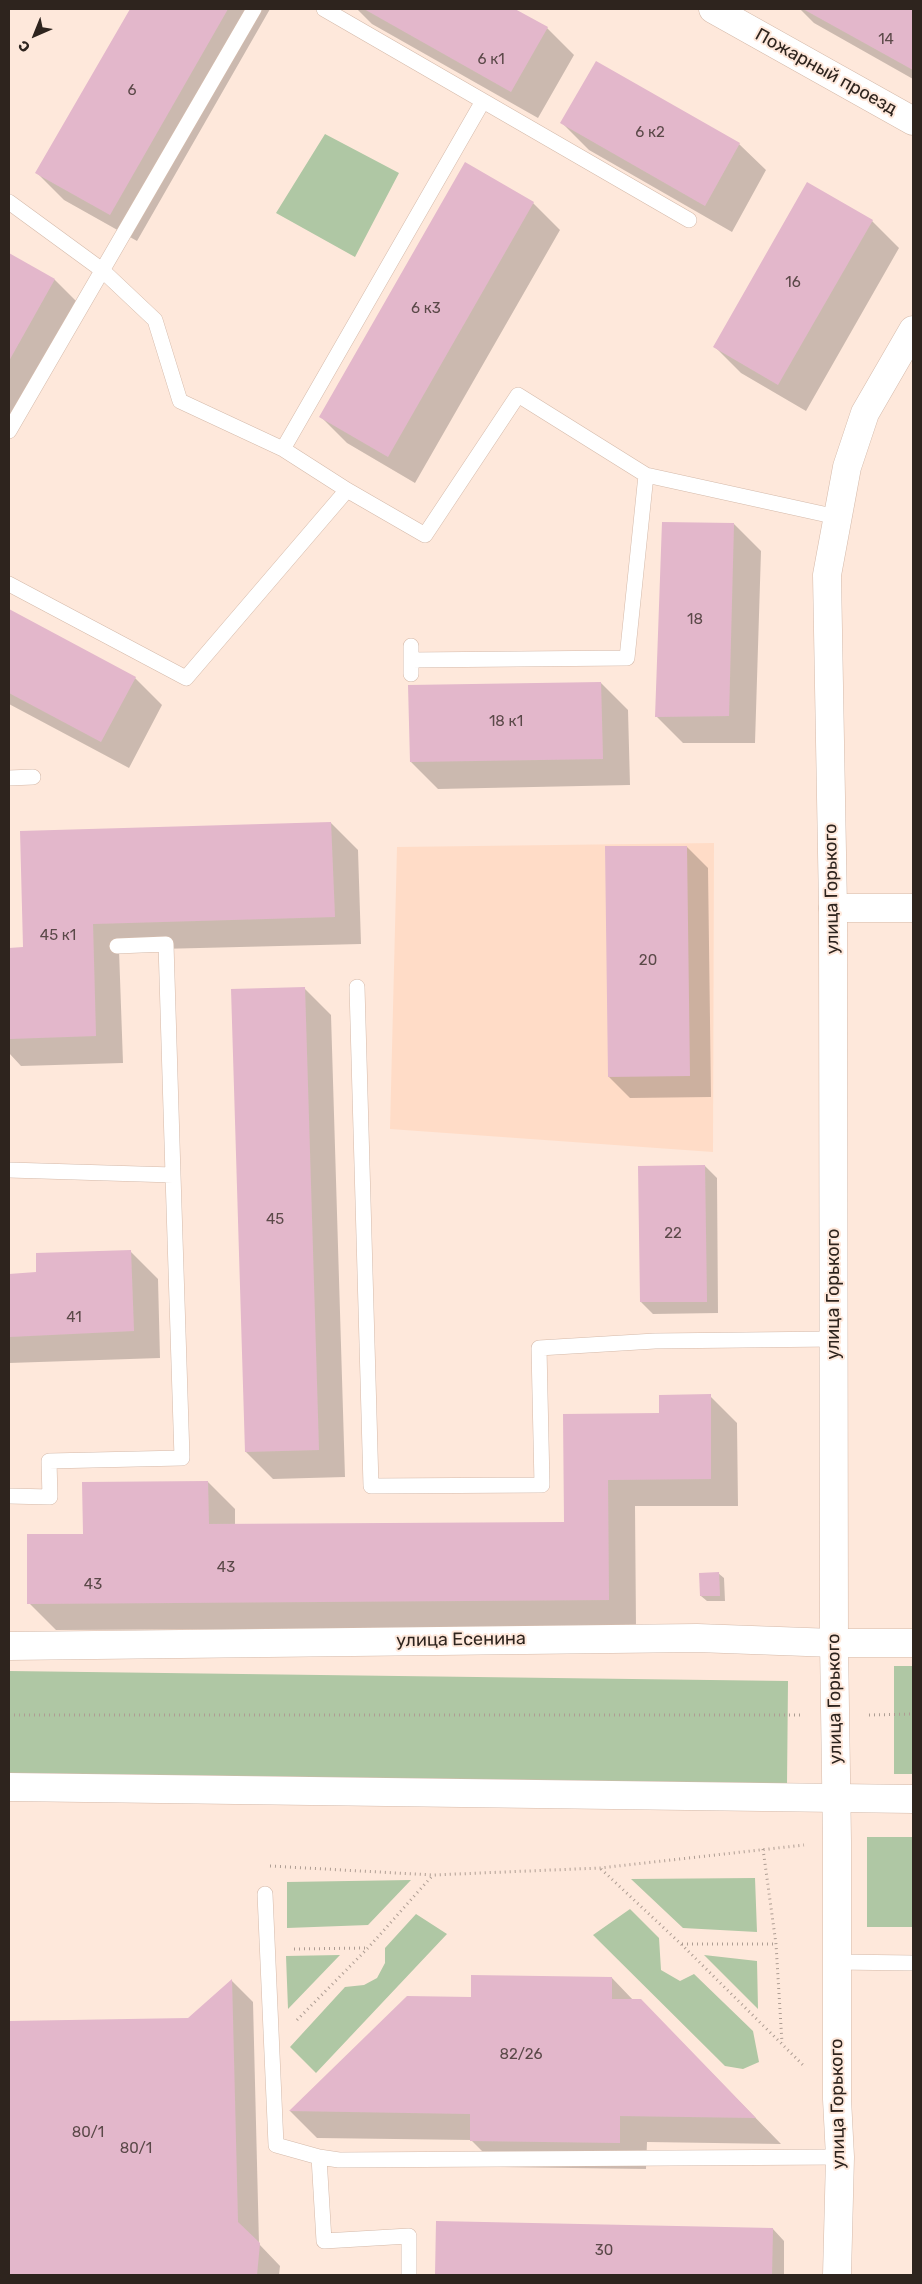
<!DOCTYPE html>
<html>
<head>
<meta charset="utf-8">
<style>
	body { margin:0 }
	#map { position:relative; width:922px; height:2284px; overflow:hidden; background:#fee8db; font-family:Rubik,sans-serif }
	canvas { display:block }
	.frame { position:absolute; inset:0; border:10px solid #2e241e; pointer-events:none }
	.north { position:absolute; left:10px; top:10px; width:50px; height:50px; -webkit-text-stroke:4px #fee8db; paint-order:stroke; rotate:224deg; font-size:14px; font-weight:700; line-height:20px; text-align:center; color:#2e241e }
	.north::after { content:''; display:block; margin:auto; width:18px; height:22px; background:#2e241e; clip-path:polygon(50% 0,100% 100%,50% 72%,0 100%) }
</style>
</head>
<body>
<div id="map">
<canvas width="922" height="2284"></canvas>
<div class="frame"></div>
<div class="north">С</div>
</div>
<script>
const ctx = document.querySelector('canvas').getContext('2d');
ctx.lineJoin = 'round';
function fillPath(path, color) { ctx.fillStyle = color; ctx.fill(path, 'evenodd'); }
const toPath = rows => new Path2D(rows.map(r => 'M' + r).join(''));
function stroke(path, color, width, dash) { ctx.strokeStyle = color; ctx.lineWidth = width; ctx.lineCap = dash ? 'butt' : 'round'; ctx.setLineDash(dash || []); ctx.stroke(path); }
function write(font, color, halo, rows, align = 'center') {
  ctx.font = font + ' Rubik,sans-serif'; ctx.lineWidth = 4; ctx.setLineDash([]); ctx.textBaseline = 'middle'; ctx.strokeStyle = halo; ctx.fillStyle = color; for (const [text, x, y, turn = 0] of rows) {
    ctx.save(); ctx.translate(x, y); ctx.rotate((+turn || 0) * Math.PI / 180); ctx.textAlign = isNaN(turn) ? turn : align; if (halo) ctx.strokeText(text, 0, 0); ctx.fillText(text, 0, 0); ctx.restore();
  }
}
fillPath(toPath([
	[714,843,713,1152,390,1129,397,847]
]), '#ffdcc7');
fillPath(toPath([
	[325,134,399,173,355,257,276,213],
	[894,1666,913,1666,913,1774,894,1774],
	[9,1671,788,1681,787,1785,9,1775],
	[867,1837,913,1837,913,1927,867,1927],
	[755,1878,757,1932,683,1928,631,1879],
	[411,1880,368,1925,287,1928,287,1882],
	[630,1909,659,1938,661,1970,680,1981,694,1974,753,2031,759,2062,743,2069,725,2066,593,1935],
	[416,1914,447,1934,316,2073,290,2047,345,1987,364,1985,377,1978,385,1963,385,1948],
	[340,1955,288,2009,286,1956],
	[704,1955,757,1961,758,2009]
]), '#afc7a4');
fillPath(toPath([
	[131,9,270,9,137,241,64,200,37,173],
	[357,9,512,9,547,28,574,55,538,118,372,24],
	[800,9,913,9,913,79,814,23],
	[562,123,739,144,766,170,732,232,589,150],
	[533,203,560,230,415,483,347,443,320,416],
	[872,221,899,248,806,411,741,373,714,346],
	[9,254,55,280,82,307,9,436],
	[734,524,761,551,755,743,683,743,656,716],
	[9,610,135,678,162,705,129,768,9,704],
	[601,683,628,710,630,785,438,789,411,762],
	[331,823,358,850,361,944,119,950,123,1063,21,1066,9,1053,9,949,24,948],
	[687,847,708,868,711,1097,630,1098,609,1077],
	[304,988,331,1015,345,1477,273,1479,246,1452],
	[705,1166,717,1178,718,1313,653,1314,641,1302],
	[131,1252,158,1279,160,1358,9,1363,9,1275,38,1273],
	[710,1396,737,1423,738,1506,635,1506,636,1627,56,1630,29,1603,84,1535,208,1482,235,1509,235,1525,566,1523,660,1415],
	[718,1573,724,1578,725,1601,707,1601,701,1596],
	[612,1978,634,2001,668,2028,781,2144,647,2142,646,2169,498,2167,471,2140,317,2138,290,2111,407,1997,472,1998],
	[232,1981,253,2002,259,2244,280,2266,279,2275,9,2275,9,2023,189,2019],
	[437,2222,773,2229,784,2241,784,2275,436,2275]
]), '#0003');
fillPath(toPath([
	[130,9,228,9,110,215,35,173],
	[364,9,515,9,548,27,511,92],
	[803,9,913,9,913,70],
	[596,61,740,143,705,206,560,123],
	[465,162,534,202,388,457,319,417],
	[807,182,873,220,778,385,713,347],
	[9,253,55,279,9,361],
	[662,522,734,523,729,716,655,717],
	[9,609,136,677,101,742,9,693],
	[601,682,603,759,410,762,408,685],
	[331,822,335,917,93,924,96,1036,9,1039,9,948,23,947,20,831],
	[605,846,687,846,690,1076,608,1077],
	[305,987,319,1450,245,1452,231,989],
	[705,1165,707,1302,640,1302,638,1166],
	[131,1250,134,1331,9,1337,9,1274,36,1272,36,1253],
	[711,1394,711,1479,608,1480,609,1600,27,1604,27,1534,83,1534,82,1482,208,1481,209,1524,564,1522,563,1414,659,1413,659,1395],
	[719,1572,720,1596,700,1596,699,1573],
	[471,1975,612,1977,612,1999,641,1999,756,2118,620,2116,620,2143,470,2141,470,2114,289,2111,407,1996,471,1997],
	[232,1979,238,2222,260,2243,257,2275,9,2275,9,2021,188,2018],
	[436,2221,773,2228,772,2275,435,2275]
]), '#e3b7cb');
const service = toPath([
	[324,9,689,220],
	[9,202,102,270,155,320,180,401,283,449,347,490,425,535,518,395,646,475,837,517],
	[9,431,254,9],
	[283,449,483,101],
	[9,584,186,678,347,490],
	[411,646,411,674],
	[411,660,627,658,646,475],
	[9,778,33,777],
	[357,987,371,1486,542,1485,539,1348,655,1341,834,1339],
	[9,1170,173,1175,166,944,117,946],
	[9,1496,50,1497,49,1461,182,1458,173,1175],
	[265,1894,276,2145,319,2157,324,2241,409,2236,409,2275],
	[837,1962,913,1963],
	[319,2157,339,2160,840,2157]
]);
const minor = toPath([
	[713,9,913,121],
	[833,908,913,908]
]);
const tertiary = toPath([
	[837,2275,840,2157,837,2099,837,1841,834,1643,833,908,827,575,847,467,865,413,913,330]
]);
const secondary = toPath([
	[9,1646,697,1638,834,1643,913,1643],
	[9,1787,913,1799]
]);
stroke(service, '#d4b9a9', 16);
stroke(minor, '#d4b9a9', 29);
stroke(tertiary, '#d4b9a9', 29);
stroke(secondary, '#d4b9a9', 29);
stroke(toPath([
	[9,1715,803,1715],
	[869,1715,913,1714],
	[763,1849,776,1944,782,2043],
	[270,1866,433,1875,600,1868,804,1845],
	[601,1869,681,1944,803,2065],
	[682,1944,776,1944],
	[294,1949,367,1948],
	[297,2020,368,1948,433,1875]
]), '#ae9d93', 3, [1, 4]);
stroke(service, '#fff', 15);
stroke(minor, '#fff', 28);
stroke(tertiary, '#fff', 28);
stroke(secondary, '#fff', 28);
write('15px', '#5b4949', null, [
	["14",886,40],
	["6 к1",491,60],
	["6",132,91],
	["6 к2",650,133],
	["16",793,283],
	["6 к3",426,309],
	["18",695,620],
	["18 к1",506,722],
	["45 к1",58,936],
	["20",648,961],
	["45",275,1220],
	["22",673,1234],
	["41",74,1318],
	["43",226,1568],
	["43",93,1585],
	["82/26",521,2055],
	["80/1",88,2133],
	["80/1",136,2149],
	["30",604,2251]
]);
write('18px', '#2e241e', '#fee8db', [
	["Пожарный проезд",826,72,29],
	["улица Горького",832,889,-91],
	["улица Горького",834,1294,-90],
	["улица Есенина",461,1640,-1],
	["улица Горького",835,1699,-91],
	["улица Горького",838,2104,-91]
]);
</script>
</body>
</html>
